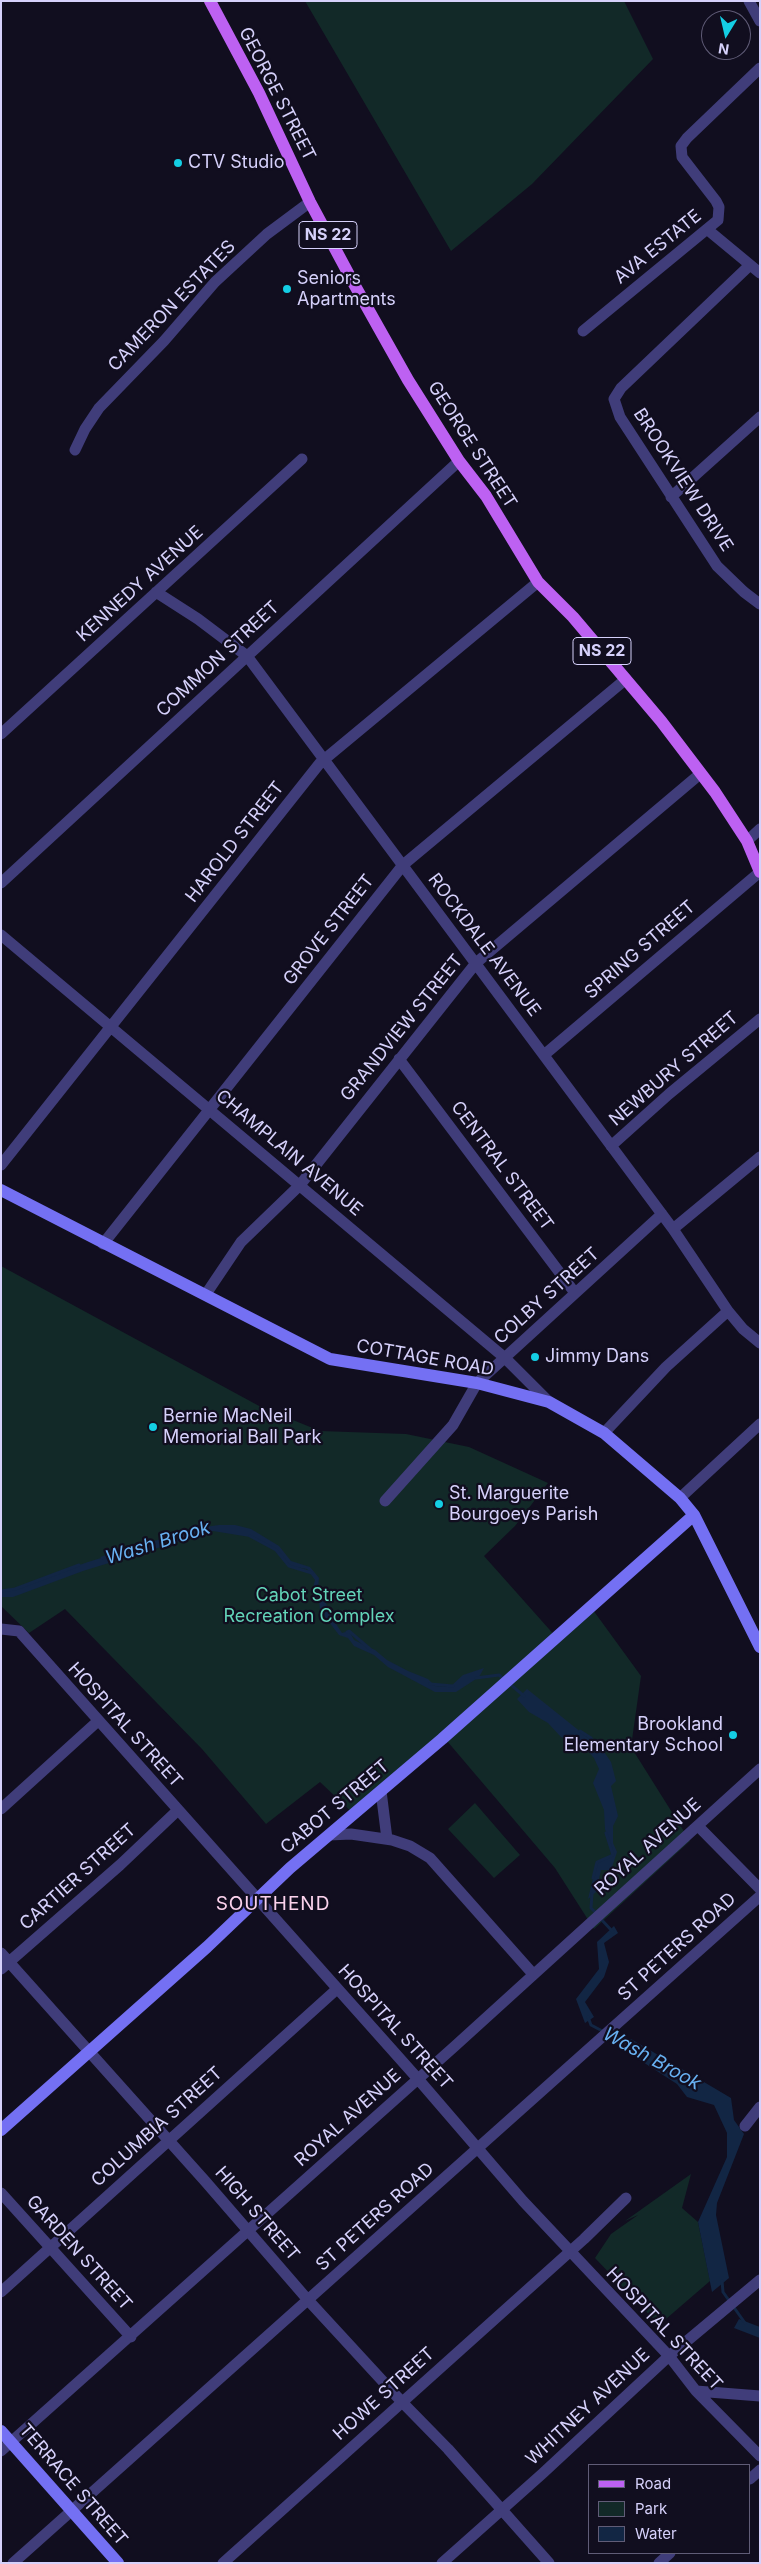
<!DOCTYPE html>
<html>
<head>
<meta charset="utf-8">
<style>
	body { margin:0 }
	#map { position:relative; width:761px; height:2564px; overflow:hidden; background:#110e1f; font-family:Inter,sans-serif }
	canvas { display:block }
	.frame { position:absolute; inset:0; border:2px solid #d6d1fb; pointer-events:none }
	.legend { position:absolute; left:588px; top:2464px; width:162px; height:90px; box-sizing:border-box; background:#110e1f; border:1px solid #605c77; margin:0; padding:6px 9px; list-style:none; font-size:15px; color:#d6d1fb }
	.legend li { display:flex; align-items:center; gap:10px; height:25px }
	.legend b { width:25px; border:1px solid #605c77 }
	.north { position:absolute; left:701px; top:10px; width:50px; height:50px; box-sizing:border-box; background:#110e1f; border:1px solid #605c77; border-radius:50%; rotate:189deg; font-size:14px; font-weight:700; line-height:20px; text-align:center; color:#d6d1fb }
	.north::after { content:''; display:block; margin:auto; width:18px; height:22px; background:#14cee4; clip-path:polygon(50% 0,100% 100%,50% 72%,0 100%) }
</style>
</head>
<body>
<div id="map">
<canvas width="761" height="2564"></canvas>
<div class="frame"></div>
<ul class="legend">
<li><b style="height:6px;background:#bd61f2"></b>Road</li>
<li><b style="height:14px;background:#122928"></b>Park</li>
<li><b style="height:14px;background:#122644"></b>Water</li>
</ul>
<div class="north">N</div>
</div>
<script>
const ctx = document.querySelector('canvas').getContext('2d');
ctx.lineJoin = 'round';
function fillPath(path, color) { ctx.fillStyle = color; ctx.fill(path, 'evenodd'); }
const toPath = rows => new Path2D(rows.map(r => 'M' + r).join(''));
function stroke(path, color, width, dash) { ctx.strokeStyle = color; ctx.lineWidth = width; ctx.lineCap = dash ? 'butt' : 'round'; ctx.setLineDash(dash || []); ctx.stroke(path); }
function write(font, color, halo, rows, align = 'center') {
  ctx.font = font + ' Inter,sans-serif'; ctx.lineWidth = 4.5; ctx.setLineDash([]); ctx.textBaseline = 'middle'; ctx.strokeStyle = halo; ctx.fillStyle = color; for (const [text, x, y, turn = 0] of rows) {
    ctx.save(); ctx.translate(x, y); ctx.rotate((+turn || 0) * Math.PI / 180); ctx.textAlign = isNaN(turn) ? turn : align; if (halo) ctx.strokeText(text, 0, 0); ctx.fillText(text, 0, 0); ctx.restore();
  }
}
fillPath(toPath([
	[305,1,624,1,653,59,532,184,451,251],
	[1,1266,261,1407,320,1431,406,1434,469,1447,548,1483,515,1526,484,1556,557,1638,593,1610,641,1676,631,1747,690,1841,594,1929,555,1868,447,1741,358,1818,320,1782,266,1824,202,1749,65,1609,29,1633,1,1606],
	[475,1803,520,1855,494,1878,448,1829],
	[691,2174,682,2208,698,2222,710,2281,659,2325,595,2258,611,2234,638,2215,625,2221]
]), '#122928');
fillPath(toPath([
	[219,1525,235,1525,251,1529,279,1546,291,1561,310,1567,319,1578,318,1589,325,1597,324,1606,342,1633,349,1631,354,1640,375,1650,387,1660,408,1671,428,1679,435,1686,450,1687,463,1675,484,1668,479,1677,456,1692,435,1692,388,1667,374,1655,354,1646,348,1638,339,1635,320,1610,319,1600,312,1592,315,1580,307,1569,289,1566,276,1550,256,1538,213,1531,83,1571,13,1597,1,1597,1,1590,7,1591,88,1562,198,1528],
	[527,1689,602,1749,611,1762,616,1781,611,1786,618,1816,613,1826,613,1843,617,1852,611,1870,601,1870,596,1892,588,1899,597,1862,613,1854,605,1829,604,1810,593,1783,599,1769,594,1758,585,1748,561,1737,548,1723,529,1712,517,1699],
	[614,1926,618,1933,604,1943,609,1962,604,1977,585,2002,594,2017,585,2023,576,1999,599,1969,597,1942],
	[631,2039,731,2098,734,2120,744,2134,717,2203,716,2215,729,2278,712,2292,698,2222,727,2157,727,2133,714,2105,687,2097,677,2084,621,2048],
	[739,2319,760,2327,760,2338,734,2328]
]), '#122644');
stroke(toPath([
	[250,1536,276,1550,289,1566,312,1573],
	[102,1558,170,1538],
	[1,1591,15,1589,79,1565],
	[323,1600,332,1620],
	[347,1632,349,1631,370,1649],
	[476,1678,499,1675,505,1680],
	[430,1684,453,1686],
	[510,1684,524,1696],
	[580,1731,591,1738,594,1743],
	[593,1878,597,1862,613,1855,606,1833],
	[592,1894,591,1908,596,1913],
	[600,1918,613,1932],
	[588,2017,591,2025,629,2045],
	[722,2281,723,2292,745,2323]
]), '#122644', 3);
stroke(toPath([
	[749,1,760,21],
	[708,230,760,273],
	[750,265,621,388,614,399,620,417,717,566,744,592,760,604],
	[583,331,718,220,719,207,716,201,682,157,681,146,687,138,760,68],
	[75,450,85,429,99,408,164,341,215,282,267,234,310,202],
	[671,497,760,417],
	[156,592,198,619,247,656,673,1229,728,1311,743,1329,760,1343],
	[1,734,302,459],
	[747,841,760,829],
	[1,883,459,461],
	[1,935,505,1358,549,1402],
	[544,1055,760,872],
	[399,1059,575,1293],
	[611,1146,669,1094,760,1019],
	[1,1165,320,763,538,582],
	[673,1229,760,1157],
	[103,1244,403,865,626,679],
	[206,1294,241,1242,300,1185,476,963,700,774],
	[604,1433,666,1367,728,1311],
	[680,1498,760,1424],
	[385,1501,453,1425,477,1383,662,1214],
	[1,1629,19,1631,418,2079,523,2201,669,2356,696,2391,760,2456],
	[381,1791,387,1839],
	[1,1809,98,1721],
	[698,1826,760,1889],
	[329,1835,351,1834,392,1840,410,1846,430,1858,533,1974],
	[1,1953,205,2181,308,2300,401,2401,448,2449,549,2563],
	[1,1969,120,1865,178,1810],
	[745,2126,760,2107],
	[1,2193,131,2337],
	[1,2292,337,1989],
	[696,2391,760,2396],
	[1,2451,455,2046,760,1769],
	[750,2479,760,2470],
	[13,2563,760,1896],
	[223,2563,584,2239,626,2198],
	[442,2563,542,2474,669,2356,760,2280],
	[659,2563,670,2553]
]), '#403d7a', 11);
stroke(toPath([
	[1,1190,330,1359,477,1383,549,1402,604,1433,680,1498,694,1515,760,1647],
	[1,2130,207,1947,290,1868,442,1739,694,1515],
	[1,2431,118,2563]
]), '#7470f3', 12);
stroke(toPath([
	[210,1,259,93,310,202,354,284,408,380,459,461,486,496,538,582,573,617,661,721,715,792,747,841,760,872]
]), '#bd61f2', 12);
for (const [x, y, r, color] of [
	[178,163,5,"#14cee4"],
	[287,289,5,"#14cee4"],
	[535,1357,5,"#14cee4"],
	[153,1427,5,"#14cee4"],
	[439,1504,5,"#14cee4"],
	[733,1735,5,"#14cee4"]
]) { const dot = new Path2D(); dot.arc(x, y, r, 0, 2 * Math.PI); ctx.fillStyle = color; ctx.fill(dot); stroke(dot, '#110e1f', 2); }
for (const [x, y, w] of [
	[328,235,58],
	[602,651,58]
]) { const box = new Path2D(); box.roundRect(x - w / 2, y - 13.5, w, 27, 4); ctx.fillStyle = '#110e1f'; ctx.fill(box); stroke(box, '#d6d1fb', 1); }
write('bold 16px', '#d6d1fb', null, [
	["NS 22",328,235],
	["NS 22",602,651]
]);
write('18px', '#d6d1fb', '#110e1f', [
	["GEORGE STREET",277,94,63],
	["AVA ESTATE",658,247,-39],
	["CAMERON ESTATES",172,306,-46],
	["GEORGE STREET",472,445,57],
	["BROOKVIEW DRIVE",683,480,57],
	["KENNEDY AVENUE",140,584,-42],
	["COMMON STREET",218,659,-43],
	["HAROLD STREET",235,842,-52],
	["GROVE STREET",329,930,-52],
	["ROCKDALE AVENUE",484,945,53],
	["SPRING STREET",640,950,-41],
	["GRANDVIEW STREET",402,1028,-51],
	["NEWBURY STREET",674,1069,-41],
	["CHAMPLAIN AVENUE",289,1153,40],
	["CENTRAL STREET",502,1166,53],
	["COLBY STREET",547,1296,-42],
	["COTTAGE ROAD",425,1358,10],
	["HOSPITAL STREET",125,1725,48],
	["CABOT STREET",335,1807,-40],
	["ROYAL AVENUE",648,1847,-42],
	["CARTIER STREET",78,1877,-42],
	["ST PETERS ROAD",677,1947,-42],
	["HOSPITAL STREET",395,2027,48],
	["ROYAL AVENUE",348,2118,-42],
	["COLUMBIA STREET",157,2127,-42],
	["HIGH STREET",257,2214,49],
	["ST PETERS ROAD",375,2217,-42],
	["GARDEN STREET",79,2253,48],
	["HOSPITAL STREET",664,2329,47],
	["HOWE STREET",384,2394,-42],
	["WHITNEY AVENUE",588,2407,-43],
	["TERRACE STREET",73,2485,49]
]);
write('18px', '#d6d1fb', '#110e1f', [
	["CTV Studio",188,163],
	["Seniors",297,279],
	["Apartments",297,300],
	["Jimmy Dans",545,1357],
	["Bernie MacNeil",163,1417],
	["Memorial Ball Park",163,1438],
	["St. Marguerite",449,1494],
	["Bourgoeys Parish",449,1515],
	["Brookland",723,1725,"right"],
	["Elementary School",723,1746,"right"]
], 'left');
write('18px', '#63d4b9', '#110e1f', [
	["Cabot Street",309,1596],
	["Recreation Complex",309,1617]
]);
write('italic 19px', '#68b1f2', '#110e1f', [
	["Wash Brook",158,1543,-17],
	["Wash Brook",652,2059,29]
]);
ctx.letterSpacing = '1px';
write('19px', '#fbd2ec', '#110e1f', [
	["SOUTHEND",273,1904]
]);
ctx.letterSpacing = '0px';
</script>
</body>
</html>
